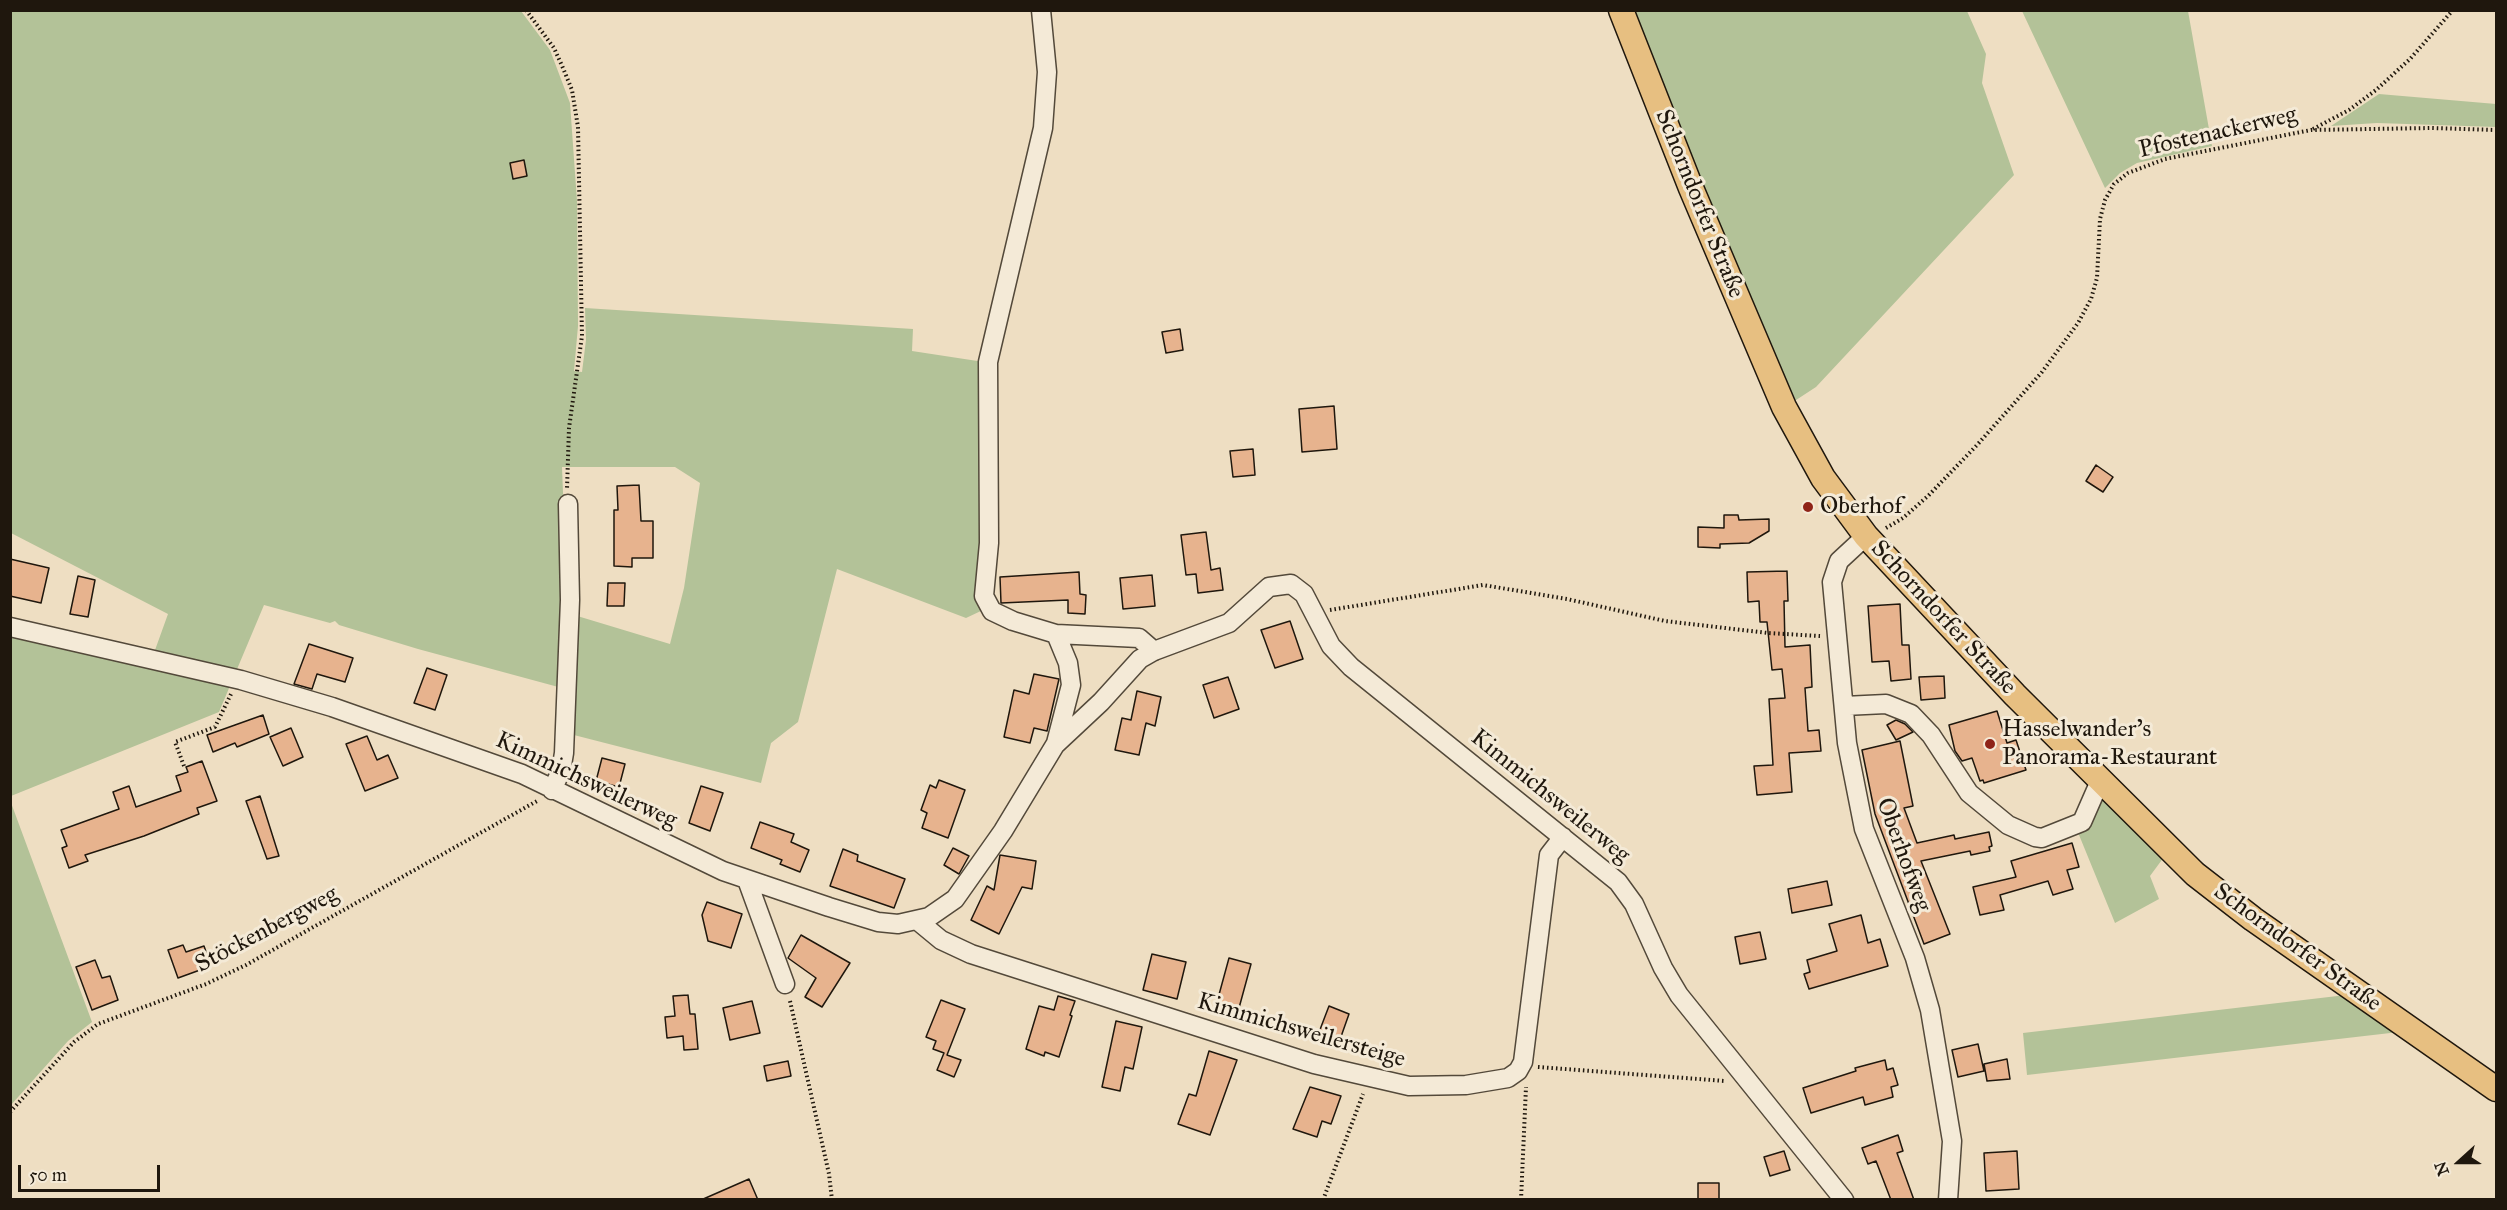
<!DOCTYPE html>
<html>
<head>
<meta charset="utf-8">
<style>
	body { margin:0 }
	#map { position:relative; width:2507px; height:1210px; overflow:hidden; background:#eedec2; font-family:"IM FELL Great Primer",serif }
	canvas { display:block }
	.frame { position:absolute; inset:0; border:12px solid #1f170d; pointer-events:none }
	.north { position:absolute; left:2429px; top:1132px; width:60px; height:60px; -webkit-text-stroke:4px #f4ead7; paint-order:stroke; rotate:249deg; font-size:16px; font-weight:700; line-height:24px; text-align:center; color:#1f170d }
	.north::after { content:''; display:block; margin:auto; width:21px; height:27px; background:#1f170d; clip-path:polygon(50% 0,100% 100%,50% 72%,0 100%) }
	.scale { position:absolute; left:18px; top:1165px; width:142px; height:27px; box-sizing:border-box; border:3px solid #1f170d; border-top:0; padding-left:8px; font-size:18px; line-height:21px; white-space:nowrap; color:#1f170d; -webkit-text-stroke:4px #f4ead7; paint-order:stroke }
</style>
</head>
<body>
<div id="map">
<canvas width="2507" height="1210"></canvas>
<div class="frame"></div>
<div class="north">N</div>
<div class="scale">50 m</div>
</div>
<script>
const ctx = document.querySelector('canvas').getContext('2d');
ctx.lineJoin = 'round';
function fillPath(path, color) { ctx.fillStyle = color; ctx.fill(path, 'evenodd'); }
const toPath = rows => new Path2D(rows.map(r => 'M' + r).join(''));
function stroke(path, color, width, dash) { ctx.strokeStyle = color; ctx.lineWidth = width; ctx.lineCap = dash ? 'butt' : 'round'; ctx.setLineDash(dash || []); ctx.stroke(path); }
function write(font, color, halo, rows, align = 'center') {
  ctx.font = font + ' "IM FELL Great Primer",serif'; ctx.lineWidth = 6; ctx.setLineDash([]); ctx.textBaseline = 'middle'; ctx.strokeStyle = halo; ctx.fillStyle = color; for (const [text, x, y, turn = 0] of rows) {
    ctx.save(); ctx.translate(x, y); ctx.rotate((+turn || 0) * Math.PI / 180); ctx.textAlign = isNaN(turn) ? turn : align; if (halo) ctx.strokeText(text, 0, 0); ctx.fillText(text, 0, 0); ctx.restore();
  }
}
fillPath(toPath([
	[11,11,521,11,550,50,570,103,577,201,578,326,574,371,582,372,586,340,585,308,913,329,912,351,984,362,983,610,966,618,837,569,798,722,771,743,761,783,570,734,562,688,418,649,339,625,335,621,330,623,264,605,219,712,11,796,11,633,150,664,168,614,11,533],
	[562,467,675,467,700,483,684,588,670,644,574,615,566,570],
	[1630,11,1967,11,1986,54,1982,83,2014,175,1816,387,1793,402,1772,359],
	[2022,11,2188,11,2212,146,2137,163,2120,173,2105,188],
	[2379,94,2496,104,2496,127,2377,123,2331,126],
	[10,800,92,1022,68,1041,11,1105],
	[2099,800,2106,801,2164,857,2150,876,2159,899,2115,923,2077,830],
	[2346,995,2399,1032,2027,1075,2023,1033]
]), '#b3c298');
const building = toPath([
	[524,160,527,176,513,179,510,163,524,160],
	[1180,329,1183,350,1166,353,1162,332,1180,329],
	[1334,406,1337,449,1302,452,1299,409,1334,406],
	[1253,449,1255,475,1233,477,1230,451,1253,449],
	[2096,465,2113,477,2103,492,2086,481,2096,465],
	[639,485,641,521,653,521,653,558,632,558,632,567,614,566,614,510,618,510,617,486,639,485],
	[1724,515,1738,515,1739,520,1769,519,1769,531,1749,543,1720,544,1720,548,1698,547,1698,527,1724,528,1724,515],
	[1206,532,1211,570,1220,568,1223,590,1198,593,1196,574,1186,575,1181,535,1206,532],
	[10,559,49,568,41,603,10,596,10,559],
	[1787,571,1788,601,1784,601,1785,647,1810,645,1812,687,1805,688,1808,731,1819,730,1821,751,1789,753,1792,792,1757,795,1754,766,1773,765,1769,699,1785,698,1782,669,1772,670,1767,622,1760,622,1759,601,1748,602,1747,572,1787,571],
	[1079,572,1080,594,1086,595,1085,614,1068,613,1068,600,1001,603,1000,577,1079,572],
	[1152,575,1155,606,1123,609,1120,578,1152,575],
	[78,576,95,580,88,617,70,614,78,576],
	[608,583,625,583,624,606,607,606,608,583],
	[1900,604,1902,645,1909,645,1911,679,1891,681,1889,661,1872,662,1868,606,1900,604],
	[1290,621,1303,659,1275,668,1261,630,1290,621],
	[309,644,353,658,345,682,317,674,312,689,294,684,309,644],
	[427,668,447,675,435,710,414,703,427,668],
	[1034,674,1059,679,1047,731,1034,728,1030,743,1004,737,1014,690,1029,694,1034,674],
	[1944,676,1945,698,1921,700,1919,677,1944,676],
	[1228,677,1239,709,1214,718,1203,685,1228,677],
	[1137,691,1161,697,1155,726,1146,723,1139,755,1115,750,1122,718,1131,720,1137,691],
	[1997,711,2007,743,2016,740,2026,770,1984,783,1983,780,1980,781,1972,758,1962,761,1955,751,1949,725,1997,711],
	[263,715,269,734,237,747,235,743,213,752,207,735,263,715],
	[1896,720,1905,724,1913,732,1896,740,1887,725,1896,720],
	[291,728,303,757,283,766,270,737,291,728],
	[367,736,377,760,388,755,398,778,365,791,346,744,367,736],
	[1900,741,1913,806,1904,808,1917,843,1954,835,1955,839,1989,832,1992,846,1989,847,1990,851,1971,855,1970,851,1921,861,1950,934,1924,944,1875,814,1862,750,1900,741],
	[602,758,625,764,619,787,596,781,602,758],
	[202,761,217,801,197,808,199,814,144,836,85,855,88,861,69,868,62,848,67,846,61,830,119,809,113,792,129,786,136,807,181,791,176,776,188,772,186,767,202,761],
	[939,780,965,790,948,838,922,828,927,813,921,810,930,785,936,788,939,780],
	[701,786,723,793,710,831,689,823,701,786],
	[260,796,279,856,267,859,246,801,260,796],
	[760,822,794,834,791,842,809,850,800,872,780,864,782,860,751,848,760,822],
	[2072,843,2079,867,2067,870,2073,889,2053,895,2048,881,2000,895,2004,910,1980,915,1973,887,2016,877,2011,861,2072,843],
	[953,848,969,856,959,874,944,865,953,848],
	[843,849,858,855,857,861,905,879,894,908,830,886,843,849],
	[1000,855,1036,861,1032,889,1022,887,999,934,971,920,987,886,994,890,1000,855],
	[1827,881,1832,905,1792,913,1788,889,1827,881],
	[707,902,742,914,731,948,708,941,702,915,707,902],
	[1861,915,1868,943,1880,939,1888,966,1809,989,1804,974,1810,972,1807,960,1837,951,1829,924,1861,915],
	[1760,932,1766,959,1740,964,1735,937,1760,932],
	[801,935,850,963,822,1007,805,997,816,978,788,958,801,935],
	[183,945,186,952,204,946,211,966,178,978,168,950,183,945],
	[1152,954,1186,962,1177,999,1143,990,1152,954],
	[1229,958,1251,964,1239,1008,1217,1002,1229,958],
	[95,960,102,978,110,976,118,1000,92,1010,76,967,95,960],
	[688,995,690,1014,695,1014,698,1049,684,1050,683,1036,667,1038,665,1017,675,1016,673,996,688,995],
	[1058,996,1075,1001,1070,1015,1072,1016,1059,1057,1045,1052,1044,1056,1026,1049,1039,1006,1054,1010,1058,996],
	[941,1000,965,1009,947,1055,961,1060,954,1077,937,1070,944,1053,933,1049,936,1041,926,1037,941,1000],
	[752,1001,760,1033,730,1040,723,1008,752,1001],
	[1329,1006,1349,1014,1337,1048,1316,1040,1329,1006],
	[1116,1021,1142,1027,1133,1069,1125,1067,1120,1091,1102,1087,1116,1021],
	[1978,1044,1984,1071,1958,1077,1952,1050,1978,1044],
	[1209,1051,1237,1060,1210,1135,1178,1124,1189,1094,1196,1096,1209,1051],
	[2007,1059,2010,1079,1987,1081,1984,1064,2007,1059],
	[1885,1060,1887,1070,1893,1068,1898,1085,1891,1087,1893,1097,1865,1105,1863,1097,1811,1113,1803,1088,1856,1071,1855,1068,1885,1060],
	[788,1061,791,1076,767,1081,764,1066,788,1061],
	[1310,1087,1341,1096,1331,1124,1322,1121,1317,1137,1293,1129,1310,1087],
	[1898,1135,1903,1151,1897,1153,1914,1200,1891,1200,1876,1161,1868,1164,1862,1148,1898,1135],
	[1784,1151,1790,1170,1770,1176,1764,1157,1784,1151],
	[2017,1151,2019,1189,1986,1191,1984,1153,2017,1151],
	[749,1179,758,1200,701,1200,749,1179],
	[1698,1183,1719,1183,1719,1199,1698,1199,1698,1183]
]);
fillPath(building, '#e7b38e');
stroke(building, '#1f170d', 1.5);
const minor = toPath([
	[1041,10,1047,72,1043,128,988,362,989,543,984,596,992,611,1013,621,1056,634,1139,638,1154,651],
	[1866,536,1839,561,1832,582,1847,743,1864,829,1915,958,1930,1010,1952,1141,1948,1200],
	[10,627,241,680,332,707,522,774,723,871,829,907,878,922,898,924,929,917,955,899,1003,831,1055,745,1101,702,1140,659,1154,651,1229,623,1269,587,1291,584,1304,594,1331,646,1351,667,1618,882,1634,904,1663,968,1679,995,1844,1200],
	[1844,706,1886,704,1911,714,1931,735,1969,793,2008,825,2035,837,2042,838,2082,822,2100,781],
	[1056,743,1071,685,1068,663,1056,634],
	[552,790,561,771,564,753,570,600,568,504],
	[747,880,785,984],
	[918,921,941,940,971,954,1314,1064,1409,1086,1466,1085,1508,1078,1518,1071,1523,1062,1549,855,1563,837]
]);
const major = toPath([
	[1621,10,1691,188,1784,407,1823,478,1866,536,2015,695,2195,874,2253,919,2496,1089]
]);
stroke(minor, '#53493a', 21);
stroke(major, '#1f170d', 27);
stroke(toPath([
	[526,10,554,48,563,68,572,90,578,127,582,336,569,428,567,489],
	[2313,129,2349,110,2376,90,2410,59,2453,10],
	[1886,528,1903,518,1928,496,1977,445,2042,372,2078,323,2091,299,2097,278,2100,219,2105,200,2114,184,2128,173,2165,159,2311,130,2432,128,2496,130],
	[1330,610,1483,585,1567,599,1665,621,1768,633,1820,636],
	[184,766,175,742,215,727,231,694],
	[790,1001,829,1174,832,1200],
	[1538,1067,1725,1081],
	[10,1112,74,1042,98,1024,206,984,246,965,537,801],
	[1323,1200,1363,1094],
	[1521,1200,1526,1087]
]), '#1f170d', 4, [1.5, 3]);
stroke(minor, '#f4ead7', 18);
stroke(major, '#e7bf81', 24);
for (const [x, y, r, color] of [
	[1808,507,6,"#8f2418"],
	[1990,744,6,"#8f2418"]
]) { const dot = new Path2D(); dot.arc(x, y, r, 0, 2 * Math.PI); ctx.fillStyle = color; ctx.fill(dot); stroke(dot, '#f4ead7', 2); }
write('24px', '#1f170d', '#f4ead7', [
	["Pfostenackerweg",2218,133,-13],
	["Schorndorfer Straße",1699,204,68],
	["Schorndorfer Straße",1943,618,47],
	["Kimmichsweilerweg",586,781,25],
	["Kimmichsweilerweg",1550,797,39],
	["Oberhofweg",1903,855,70],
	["Stöckenbergweg",267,930,-28],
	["Schorndorfer Straße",2297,948,36],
	["Kimmichsweilersteige",1301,1031,16]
]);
write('24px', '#1f170d', '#f4ead7', [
	["Oberhof",1820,507],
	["Hasselwander's",2002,730],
	["Panorama-Restaurant",2002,758]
], 'left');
</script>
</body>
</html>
